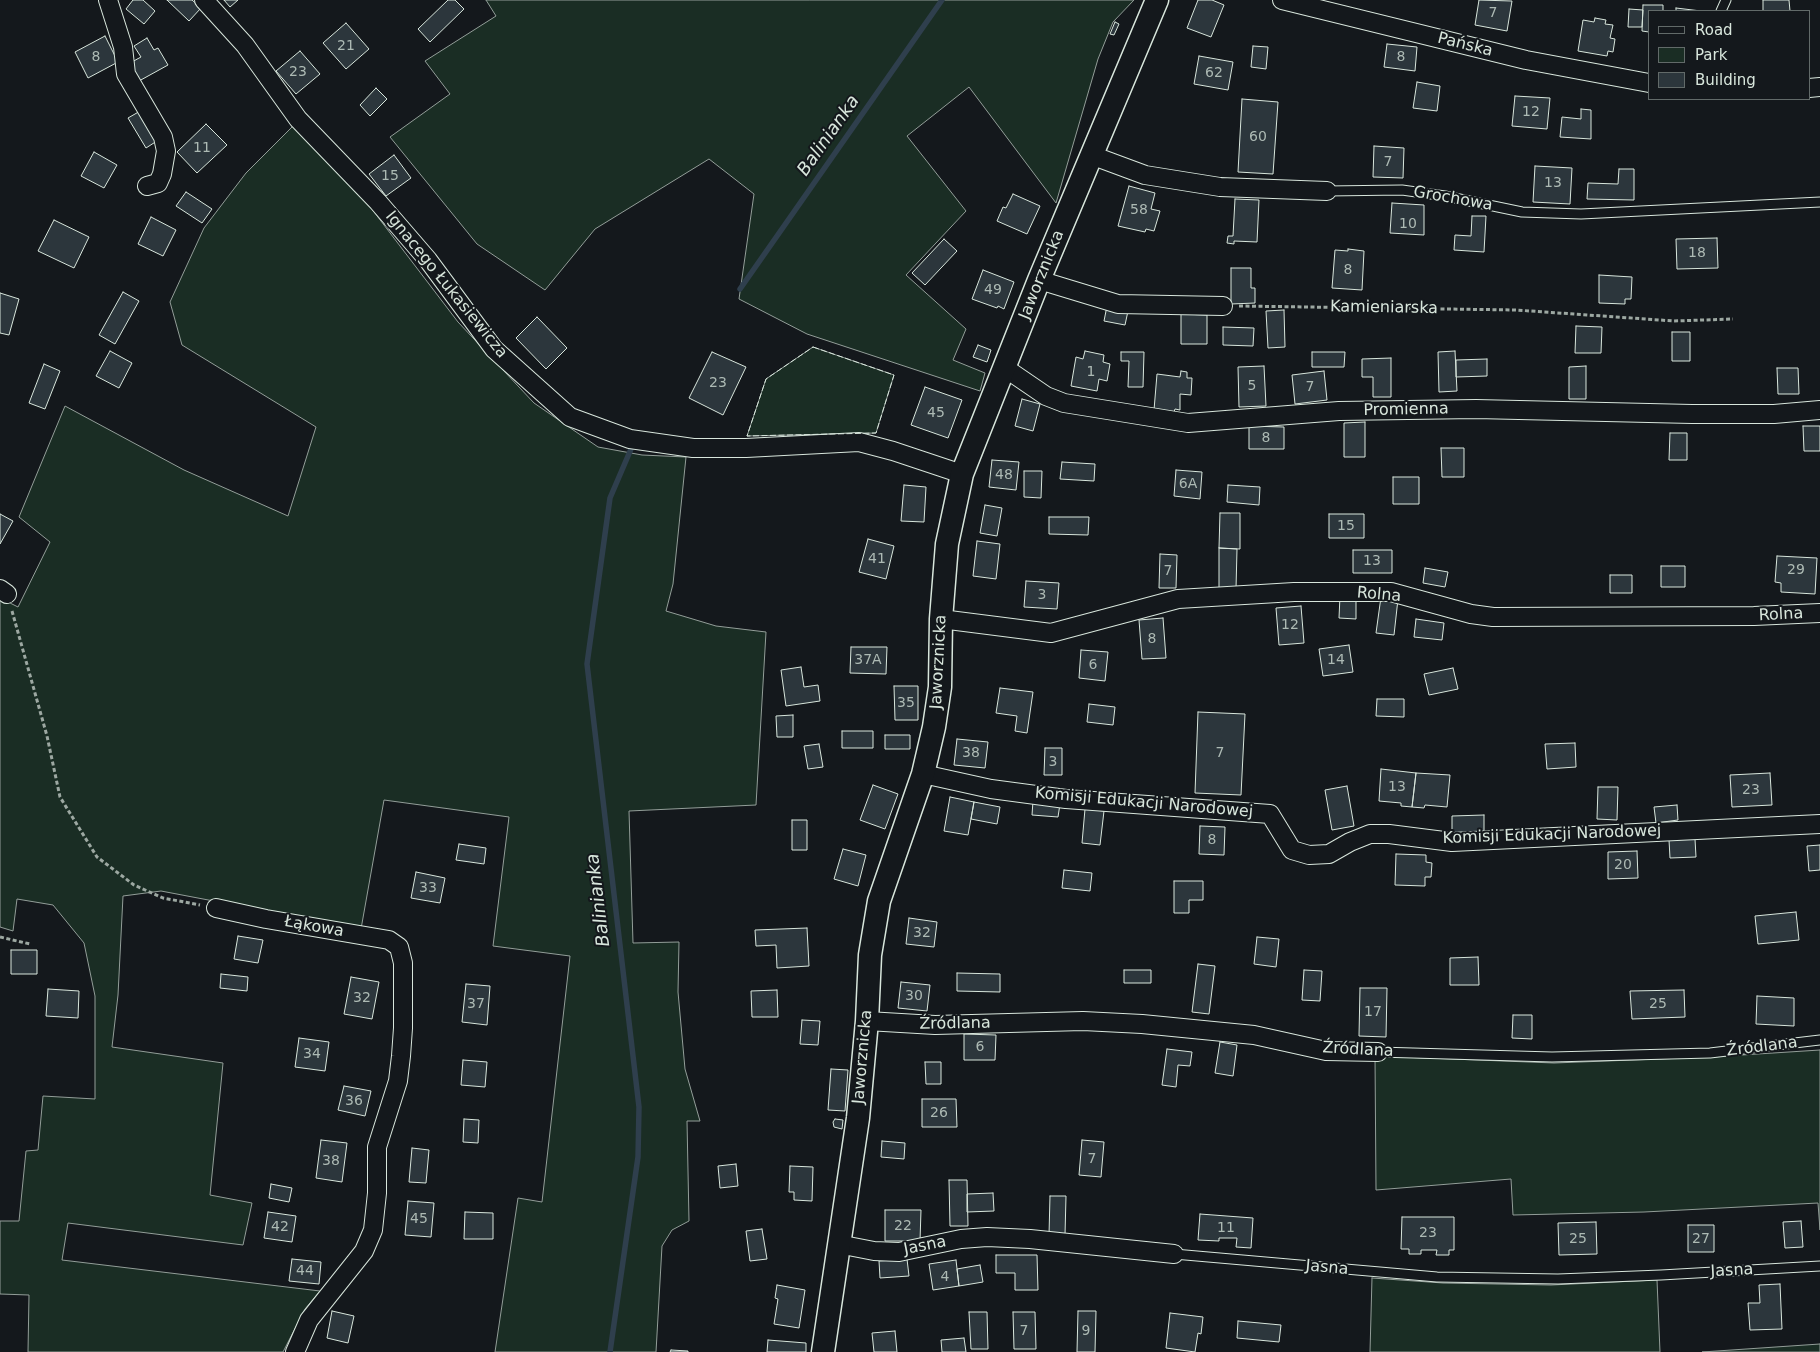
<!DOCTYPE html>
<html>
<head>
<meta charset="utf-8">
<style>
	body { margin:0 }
	#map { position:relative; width:1820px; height:1352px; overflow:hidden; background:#14181c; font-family:"DejaVu Sans",sans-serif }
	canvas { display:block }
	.legend { position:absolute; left:1648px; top:10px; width:162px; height:90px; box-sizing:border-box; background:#14181c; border:1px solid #626a69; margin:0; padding:6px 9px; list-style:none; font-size:15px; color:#d8e6dc }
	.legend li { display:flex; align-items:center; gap:10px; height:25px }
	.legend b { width:25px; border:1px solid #626a69 }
</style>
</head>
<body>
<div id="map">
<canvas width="1820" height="1352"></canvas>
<ul class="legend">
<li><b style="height:6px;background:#14181c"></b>Road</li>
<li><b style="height:14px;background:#1a2d24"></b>Park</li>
<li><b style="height:14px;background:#2c363c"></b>Building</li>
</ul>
</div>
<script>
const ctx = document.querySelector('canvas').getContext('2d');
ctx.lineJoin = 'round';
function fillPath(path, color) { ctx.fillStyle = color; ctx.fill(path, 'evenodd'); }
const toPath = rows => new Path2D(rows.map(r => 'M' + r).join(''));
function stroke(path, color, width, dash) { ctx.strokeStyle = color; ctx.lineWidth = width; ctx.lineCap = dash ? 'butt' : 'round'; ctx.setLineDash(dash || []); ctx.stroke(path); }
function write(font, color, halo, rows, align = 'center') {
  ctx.font = font + ' "DejaVu Sans",sans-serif'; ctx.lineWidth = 4; ctx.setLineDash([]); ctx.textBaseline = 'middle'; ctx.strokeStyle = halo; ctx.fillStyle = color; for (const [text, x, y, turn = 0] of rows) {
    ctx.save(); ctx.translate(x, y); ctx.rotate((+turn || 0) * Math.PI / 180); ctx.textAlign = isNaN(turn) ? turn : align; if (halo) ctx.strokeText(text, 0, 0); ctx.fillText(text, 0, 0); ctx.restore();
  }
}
const green = toPath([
	[486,0,1134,0,1113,22,1098,59,1056,203,969,87,907,136,966,211,906,275,966,329,953,360,985,373,980,391,807,334,739,299,754,194,709,159,595,229,545,290,477,244,390,137,450,94,425,61,496,16,486,0],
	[295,124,332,162,371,208,458,322,534,403,598,447,642,455,686,457,673,584,666,611,716,626,766,632,756,805,629,811,633,943,679,942,678,992,685,1069,700,1121,687,1121,689,1221,672,1230,662,1246,656,1352,495,1352,518,1198,542,1202,570,956,493,946,509,817,384,800,361,929,161,891,123,896,118,995,112,1047,223,1063,210,1195,252,1203,243,1245,68,1223,62,1260,320,1291,305,1309,283,1352,28,1352,29,1295,0,1294,0,1221,19,1221,26,1151,38,1150,43,1096,95,1099,95,996,84,943,53,905,17,899,13,931,0,927,0,598,18,607,50,542,19,517,65,406,184,470,288,516,316,427,182,345,170,302,204,228,246,173,295,124],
	[813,347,894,375,876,433,747,436,766,379,813,347],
	[1820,1050,1820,1230,1818,1203,1644,1212,1513,1215,1511,1179,1376,1190,1375,1056,1554,1063,1711,1057,1820,1050],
	[1372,1278,1443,1283,1551,1285,1657,1280,1660,1352,1370,1352,1372,1278],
	[1820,1344,1820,1352,1702,1352,1820,1344]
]);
fillPath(green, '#1a2d24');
stroke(green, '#939e99', 1);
stroke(toPath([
	[740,289,942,0],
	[610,1352,638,1157,639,1107,587,664,610,498,631,449]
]), '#2f3f4d', 5.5);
const building = toPath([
	[133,0,143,0,155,11,144,24,126,9,133,0],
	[167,0,192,0,201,8,189,21,167,0],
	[224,0,238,0,230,7,224,0],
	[448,0,455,0,464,9,430,42,418,29,448,0],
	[1198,0,1212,0,1224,5,1211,37,1187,28,1198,0],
	[1479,0,1512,1,1507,31,1475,25,1479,0],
	[1763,0,1789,0,1790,11,1763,11,1763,0],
	[1643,5,1663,5,1663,11,1649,11,1649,32,1642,31,1643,5],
	[1676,8,1701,11,1676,11,1676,8],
	[1629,9,1643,10,1642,27,1628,27,1629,9],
	[1595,18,1606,20,1605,24,1613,25,1610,38,1615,39,1613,52,1608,51,1607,56,1578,51,1583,20,1594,22,1595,18],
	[1115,22,1119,24,1114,35,1110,34,1115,22],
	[346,23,369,49,346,69,323,43,346,23],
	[105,36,118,62,88,78,75,52,105,36],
	[147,38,154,50,158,48,168,65,139,81,130,63,141,57,134,46,147,38],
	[1387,44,1417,47,1415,71,1384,67,1387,44],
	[1253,46,1268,47,1266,69,1251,67,1253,46],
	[300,51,320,74,296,94,276,71,300,51],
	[1199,56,1233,62,1228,90,1194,84,1199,56],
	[1417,82,1440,86,1437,111,1413,108,1417,82],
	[376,88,387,99,370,116,360,105,376,88],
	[1515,96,1550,98,1547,129,1512,126,1515,96],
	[1242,99,1278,102,1273,174,1238,172,1242,99],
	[1581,109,1591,110,1591,139,1560,137,1562,117,1581,119,1581,109],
	[142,110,160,139,146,148,128,118,142,110],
	[206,124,227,145,197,173,177,152,206,124],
	[1374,146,1404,148,1403,178,1373,177,1374,146],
	[94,152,117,165,104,188,81,176,94,152],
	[394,155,411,178,386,196,369,174,394,155],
	[1535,166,1572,168,1570,204,1533,202,1535,166],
	[1619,169,1634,169,1634,200,1587,199,1588,183,1618,184,1619,169],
	[1129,186,1155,193,1151,209,1160,211,1154,231,1146,229,1145,232,1118,226,1129,186],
	[186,192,212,209,202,223,176,206,186,192],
	[1013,194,1040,206,1027,234,997,221,1003,207,1006,208,1013,194],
	[1235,199,1259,200,1257,242,1234,241,1234,244,1227,243,1228,236,1233,236,1235,199],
	[1392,203,1424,205,1424,235,1390,233,1392,203],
	[1472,216,1486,216,1484,252,1454,250,1455,235,1471,236,1472,216],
	[151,217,176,230,163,256,138,244,151,217],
	[54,220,89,237,74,268,38,251,54,220],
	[1717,238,1718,268,1677,269,1676,239,1717,238],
	[944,239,957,251,925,285,912,273,944,239],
	[1348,249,1364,251,1362,290,1332,288,1335,250,1348,251,1348,249],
	[1231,268,1251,268,1251,288,1255,288,1255,303,1231,304,1231,268],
	[983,270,1014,282,1004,309,998,306,997,308,972,299,983,270],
	[1599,275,1632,277,1631,299,1625,299,1625,304,1599,303,1599,275],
	[123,292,139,301,115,344,99,335,123,292],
	[0,293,19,299,9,335,0,333,0,293],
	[1107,306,1128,311,1125,325,1104,321,1107,306],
	[1284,310,1285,347,1268,348,1266,311,1284,310],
	[1181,314,1207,315,1207,344,1181,344,1181,314],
	[537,317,567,348,546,369,516,338,537,317],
	[1576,326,1602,327,1601,353,1575,353,1576,326],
	[1223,327,1254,328,1253,346,1223,345,1223,327],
	[1672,332,1690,332,1690,361,1672,361,1672,332],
	[978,345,991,350,987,362,973,357,978,345],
	[110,351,132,363,119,388,96,376,110,351],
	[1085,351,1104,355,1103,362,1110,364,1107,381,1099,379,1097,391,1071,386,1076,357,1083,359,1085,351],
	[1455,351,1457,391,1439,392,1438,352,1455,351],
	[712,352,746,367,723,415,689,398,712,352],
	[1121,352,1144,352,1143,387,1128,387,1129,361,1121,361,1121,352],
	[1312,352,1345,352,1344,367,1312,367,1312,352],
	[1391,358,1391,397,1373,397,1373,377,1362,377,1362,359,1391,358],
	[1487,359,1487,376,1456,377,1456,360,1487,359],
	[44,364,60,371,45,409,29,403,44,364],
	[1264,366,1266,406,1239,407,1238,367,1264,366],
	[1586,366,1586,399,1569,399,1569,367,1586,366],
	[1777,368,1798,368,1799,394,1778,394,1777,368],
	[1181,371,1187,372,1187,378,1192,378,1191,395,1180,394,1180,410,1175,409,1174,412,1154,410,1157,374,1180,377,1181,371],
	[1324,371,1327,400,1295,404,1292,375,1324,371],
	[925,387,962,400,948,438,911,425,925,387],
	[1022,399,1040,404,1033,431,1015,426,1022,399],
	[1365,422,1365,457,1344,457,1344,423,1365,422],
	[1249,426,1284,427,1284,449,1249,449,1249,426],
	[1803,426,1820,426,1820,451,1804,451,1803,426],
	[1670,433,1687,433,1687,460,1669,460,1670,433],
	[1441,448,1464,448,1464,477,1442,477,1441,448],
	[992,460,1019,462,1016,490,989,487,992,460],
	[1062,462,1095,464,1094,481,1060,479,1062,462],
	[1176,470,1202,472,1200,499,1174,496,1176,470],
	[1024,471,1042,471,1041,498,1024,497,1024,471],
	[1393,477,1419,477,1419,504,1393,504,1393,477],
	[904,485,926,487,924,522,901,521,904,485],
	[1228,485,1260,487,1259,505,1227,502,1228,485],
	[985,505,1002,508,997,536,980,533,985,505],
	[1220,513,1240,513,1240,549,1219,548,1220,513],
	[0,514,13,521,0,544,0,514],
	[1329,514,1364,514,1364,538,1329,538,1329,514],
	[1049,517,1089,517,1088,535,1049,534,1049,517],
	[868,539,894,546,886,579,859,572,868,539],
	[977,541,1000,544,996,579,973,576,977,541],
	[1219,548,1237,549,1236,589,1219,589,1219,548],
	[1353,550,1392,550,1392,573,1353,573,1353,550],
	[1160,554,1177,555,1176,588,1159,588,1160,554],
	[1777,556,1817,558,1815,594,1781,592,1781,583,1775,582,1777,556],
	[1661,566,1685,566,1685,587,1661,587,1661,566],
	[1425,568,1448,572,1445,587,1423,583,1425,568],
	[1610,575,1632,575,1632,593,1610,593,1610,575],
	[1026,581,1059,583,1057,609,1024,607,1026,581],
	[1340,596,1356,597,1356,619,1339,618,1340,596],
	[1381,597,1398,599,1394,635,1376,633,1381,597],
	[1301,606,1304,643,1279,645,1276,608,1301,606],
	[1163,618,1166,658,1142,659,1139,620,1163,618],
	[1416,619,1444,623,1442,640,1414,637,1416,619],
	[1349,645,1353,672,1323,676,1319,649,1349,645],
	[851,647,887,647,886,674,850,673,851,647],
	[1081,650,1108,652,1105,681,1079,678,1081,650],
	[801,667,804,687,818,685,820,701,786,706,781,670,801,667],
	[1453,668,1458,689,1429,695,1424,674,1453,668],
	[894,686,918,686,918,720,895,720,894,686],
	[1000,688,1033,692,1027,733,1015,731,1017,716,996,713,1000,688],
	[1377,699,1404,699,1404,717,1376,716,1377,699],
	[1089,704,1115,707,1113,725,1087,722,1089,704],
	[1198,712,1245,714,1241,795,1195,793,1198,712],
	[793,715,793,737,777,737,776,716,793,715],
	[842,731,873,731,873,748,842,748,842,731],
	[885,735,910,735,910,749,885,749,885,735],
	[957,739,988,742,985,768,954,765,957,739],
	[1575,743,1576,767,1547,769,1545,744,1575,743],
	[819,744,823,767,808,769,804,746,819,744],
	[1045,748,1062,748,1062,775,1044,775,1045,748],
	[1381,769,1416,773,1412,807,1401,806,1401,803,1379,801,1381,769],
	[1416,773,1450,775,1447,807,1425,805,1424,808,1412,807,1416,773],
	[1770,773,1772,805,1732,807,1730,775,1770,773],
	[873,785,898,794,885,829,860,820,873,785],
	[1347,786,1354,826,1332,830,1325,790,1347,786],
	[1598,787,1618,787,1617,820,1597,819,1598,787],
	[950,797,974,802,968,835,944,831,950,797],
	[1033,801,1060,804,1058,817,1032,815,1033,801],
	[974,802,1000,807,997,824,971,819,974,802],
	[1677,805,1678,820,1656,823,1654,807,1677,805],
	[1085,809,1104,811,1100,845,1082,843,1085,809],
	[1484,815,1484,833,1452,833,1452,816,1484,815],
	[792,820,807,820,807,850,792,850,792,820],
	[1200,826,1225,827,1224,855,1199,854,1200,826],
	[1695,839,1696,857,1670,858,1669,840,1695,839],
	[459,844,486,848,484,864,456,860,459,844],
	[1820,845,1820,870,1809,871,1807,846,1820,845],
	[843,849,866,855,858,886,834,879,843,849],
	[1637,851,1638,878,1608,879,1608,852,1637,851],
	[1396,854,1426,855,1426,862,1432,863,1431,877,1425,877,1425,886,1395,885,1396,854],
	[1064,870,1092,873,1090,891,1062,888,1064,870],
	[416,872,445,878,440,903,411,898,416,872],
	[1174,881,1203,881,1203,900,1189,900,1189,913,1174,913,1174,881],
	[1796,912,1799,940,1758,944,1755,916,1796,912],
	[909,918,937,922,934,947,906,944,909,918],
	[807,928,809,966,777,968,776,945,756,946,755,930,807,928],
	[238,936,263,940,258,963,234,959,238,936],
	[1257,937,1279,939,1276,967,1254,964,1257,937],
	[11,950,37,950,37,974,11,974,11,950],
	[1478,957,1479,985,1450,985,1450,958,1478,957],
	[1198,964,1215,966,1209,1014,1192,1012,1198,964],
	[1124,970,1151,970,1151,983,1124,983,1124,970],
	[1304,970,1322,971,1320,1001,1302,1000,1304,970],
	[957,973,1000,974,1000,992,957,991,957,973],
	[221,974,248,977,247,991,220,988,221,974],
	[351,977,379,982,372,1019,344,1014,351,977],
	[901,982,930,985,927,1011,898,1008,901,982],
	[466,984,490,986,487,1025,462,1022,466,984],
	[1360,988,1387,988,1386,1037,1359,1036,1360,988],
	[48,989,79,991,78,1018,46,1016,48,989],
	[777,990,778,1017,752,1017,751,991,777,990],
	[1684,990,1685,1017,1632,1019,1630,991,1684,990],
	[1757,996,1794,998,1794,1026,1756,1024,1757,996],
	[1513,1015,1532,1015,1532,1039,1512,1038,1513,1015],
	[802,1020,820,1021,818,1045,800,1044,802,1020],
	[964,1034,996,1035,995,1060,964,1060,964,1034],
	[299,1038,329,1042,325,1071,295,1067,299,1038],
	[1220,1042,1237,1045,1233,1076,1215,1073,1220,1042],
	[1167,1049,1192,1052,1190,1066,1178,1065,1176,1087,1162,1085,1167,1049],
	[463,1060,487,1062,485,1087,461,1085,463,1060],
	[925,1062,941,1062,941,1084,926,1084,925,1062],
	[831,1069,848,1070,845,1111,828,1110,831,1069],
	[344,1086,371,1091,365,1116,338,1110,344,1086],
	[922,1099,956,1099,957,1127,922,1127,922,1099],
	[464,1119,479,1120,478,1143,463,1142,464,1119],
	[835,1119,843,1120,842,1129,834,1127,833,1122,835,1119],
	[321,1140,347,1143,342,1182,316,1178,321,1140],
	[1082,1140,1104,1142,1101,1177,1079,1175,1082,1140],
	[882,1141,905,1143,904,1159,881,1157,882,1141],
	[412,1148,429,1150,426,1183,409,1182,412,1148],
	[736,1164,738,1186,720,1188,718,1166,736,1164],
	[790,1166,813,1167,812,1201,794,1200,794,1192,789,1192,790,1166],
	[949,1180,967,1180,968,1226,950,1226,949,1180],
	[271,1184,292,1188,289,1202,269,1198,271,1184],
	[993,1193,994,1211,967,1212,967,1194,993,1193],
	[1050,1196,1066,1196,1065,1235,1049,1235,1050,1196],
	[408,1201,434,1203,431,1237,405,1235,408,1201],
	[885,1210,921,1210,920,1241,885,1241,885,1210],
	[268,1212,296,1216,292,1242,264,1238,268,1212],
	[465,1212,493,1213,493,1239,464,1239,465,1212],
	[1200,1214,1253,1218,1251,1248,1236,1247,1237,1238,1219,1238,1219,1241,1198,1240,1200,1214],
	[1402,1217,1454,1217,1454,1250,1449,1250,1449,1255,1436,1255,1437,1250,1421,1250,1421,1254,1409,1254,1409,1249,1401,1249,1402,1217],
	[1801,1221,1803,1247,1785,1248,1783,1222,1801,1221],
	[1596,1222,1597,1254,1559,1255,1558,1223,1596,1222],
	[1688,1225,1714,1225,1714,1252,1688,1252,1688,1225],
	[762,1229,767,1259,750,1261,746,1231,762,1229],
	[996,1255,1037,1255,1038,1290,1015,1290,1015,1273,996,1273,996,1255],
	[292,1259,321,1262,319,1284,289,1281,292,1259],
	[907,1259,909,1276,880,1278,879,1261,907,1259],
	[956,1260,959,1286,933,1290,929,1264,956,1260],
	[980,1265,983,1282,959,1286,957,1269,980,1265],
	[1780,1284,1782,1329,1750,1330,1748,1303,1760,1303,1759,1285,1780,1284],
	[777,1285,805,1290,799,1328,774,1324,778,1299,775,1298,777,1285],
	[332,1311,354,1316,348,1343,327,1338,332,1311],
	[1078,1311,1096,1311,1095,1352,1077,1352,1078,1311],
	[969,1312,987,1312,988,1349,971,1349,969,1312],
	[1013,1312,1035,1312,1036,1349,1014,1349,1013,1312],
	[1170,1313,1203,1317,1201,1334,1198,1333,1195,1352,1166,1348,1170,1313],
	[1238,1321,1281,1325,1279,1342,1237,1338,1238,1321],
	[895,1331,897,1352,874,1352,872,1333,895,1331],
	[964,1338,966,1352,942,1352,941,1340,964,1338],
	[768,1340,806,1343,806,1352,767,1352,768,1340],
	[671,1350,688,1351,688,1352,670,1352,671,1350]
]);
fillPath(building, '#2c363c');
stroke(building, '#d8e6dc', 1);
const service = toPath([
	[1721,11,1726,0],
	[1327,191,1402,190,1445,196,1522,212,1581,214,1820,202],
	[1378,1052,1552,1057,1710,1053,1820,1040],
	[1174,1254,1437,1277,1558,1279,1661,1275,1820,1266]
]);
const minor = toPath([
	[108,0,123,47,126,74,163,137,166,151,162,174,158,183,147,186],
	[204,0,245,45,298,119,378,202,428,260,494,349,570,417,630,439,693,448,746,448,859,442,893,451,962,474],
	[1282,0,1526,60,1649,83],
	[1809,88,1820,87],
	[1091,155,1145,175,1220,187,1327,191],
	[1039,280,1118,304,1223,306],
	[1005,368,1046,396,1064,403,1188,423,1339,411,1476,409,1692,414,1774,414,1820,410],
	[0,589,7,594],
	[941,619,1051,633,1178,599,1294,592,1391,592,1471,614,1493,617,1754,616,1820,613],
	[923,774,991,789,1066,799,1270,814,1292,850,1309,855,1329,854,1350,842,1370,834,1389,834,1452,842,1820,824],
	[216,908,266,919,389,940,399,947,403,963,403,1028,401,1056,398,1081,377,1147,377,1193,373,1230,364,1251,309,1320,295,1352],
	[867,1021,935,1025,1083,1021,1142,1024,1254,1035,1326,1051,1378,1052],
	[838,1244,874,1251,899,1252,961,1239,987,1237,1030,1239,1174,1254]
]);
const tertiary = toPath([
	[823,1352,858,1118,867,1021,870,955,879,901,923,774,934,727,940,687,941,619,947,544,962,474,1039,280,1157,0]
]);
stroke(service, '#d8e6dc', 11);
stroke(minor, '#d8e6dc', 20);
stroke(tertiary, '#d8e6dc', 25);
stroke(toPath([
	[1239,306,1516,310,1674,321,1733,319],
	[12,611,47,736,60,797,97,857,134,885,163,898,200,905],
	[0,937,30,944]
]), '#9da8a2', 3, [4, 2.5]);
stroke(service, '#14181c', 9);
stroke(minor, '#14181c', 18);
stroke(tertiary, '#14181c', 22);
stroke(toPath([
	[813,347,894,375,876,433,747,436,766,379,813,347]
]), '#d8e6dc', 1, [6, 2.5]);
write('14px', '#adbab4', null, [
	["7",1493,13],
	["21",346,46],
	["8",96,57],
	["8",1401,57],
	["23",298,72],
	["62",1214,73],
	["12",1531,112],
	["60",1258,137],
	["11",202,148],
	["7",1388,162],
	["15",390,176],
	["13",1553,183],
	["58",1139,210],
	["10",1408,224],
	["18",1697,253],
	["8",1348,270],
	["49",993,290],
	["1",1091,372],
	["23",718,383],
	["5",1252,386],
	["7",1310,387],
	["45",936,413],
	["8",1266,438],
	["48",1004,475],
	["6A",1188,484],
	["15",1346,526],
	["41",877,559],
	["13",1372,561],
	["29",1796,570],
	["7",1168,571],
	["3",1042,595],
	["12",1290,625],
	["8",1152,639],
	["37A",868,660],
	["14",1336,660],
	["6",1093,665],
	["35",906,703],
	["38",971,753],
	["7",1220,753],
	["3",1053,762],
	["13",1397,787],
	["23",1751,790],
	["8",1212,840],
	["20",1623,865],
	["33",428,888],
	["32",922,933],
	["30",914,996],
	["32",362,998],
	["37",476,1004],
	["25",1658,1004],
	["17",1373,1012],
	["6",980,1047],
	["34",312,1054],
	["36",354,1101],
	["26",939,1113],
	["7",1092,1159],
	["38",331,1161],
	["45",419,1219],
	["22",903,1226],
	["42",280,1227],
	["11",1226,1228],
	["23",1428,1233],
	["25",1578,1239],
	["27",1701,1239],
	["44",305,1271],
	["4",945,1277],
	["7",1024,1331],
	["9",1086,1331]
]);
write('16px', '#d8e6dc', '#14181c', [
	["Pańska",1465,45,14],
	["Grochowa",1453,199,10],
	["Jaworznicka",1042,275,-68],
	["Ignacego Łukasiewicza",446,285,51],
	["Kamieniarska",1384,308,1],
	["Promienna",1406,410,-1],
	["Rolna",1379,595,5],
	["Rolna",1781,615,-3],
	["Jaworznicka",939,662,-87],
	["Komisji Edukacji Narodowej",1144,803,5],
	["Komisji Edukacji Narodowej",1552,835,-2],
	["Łąkowa",314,927,10],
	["Źródlana",955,1024,-1],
	["Źródlana",1762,1047,-7],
	["Źródlana",1358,1050,3],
	["Jaworznicka",863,1057,-85],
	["Jasna",925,1246,-11],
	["Jasna",1327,1268,5],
	["Jasna",1732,1271,-3]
]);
write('italic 18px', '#d8e6dc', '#14181c', [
	["Balinianka",829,136,-55],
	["Balinianka",599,900,-97]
]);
</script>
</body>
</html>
